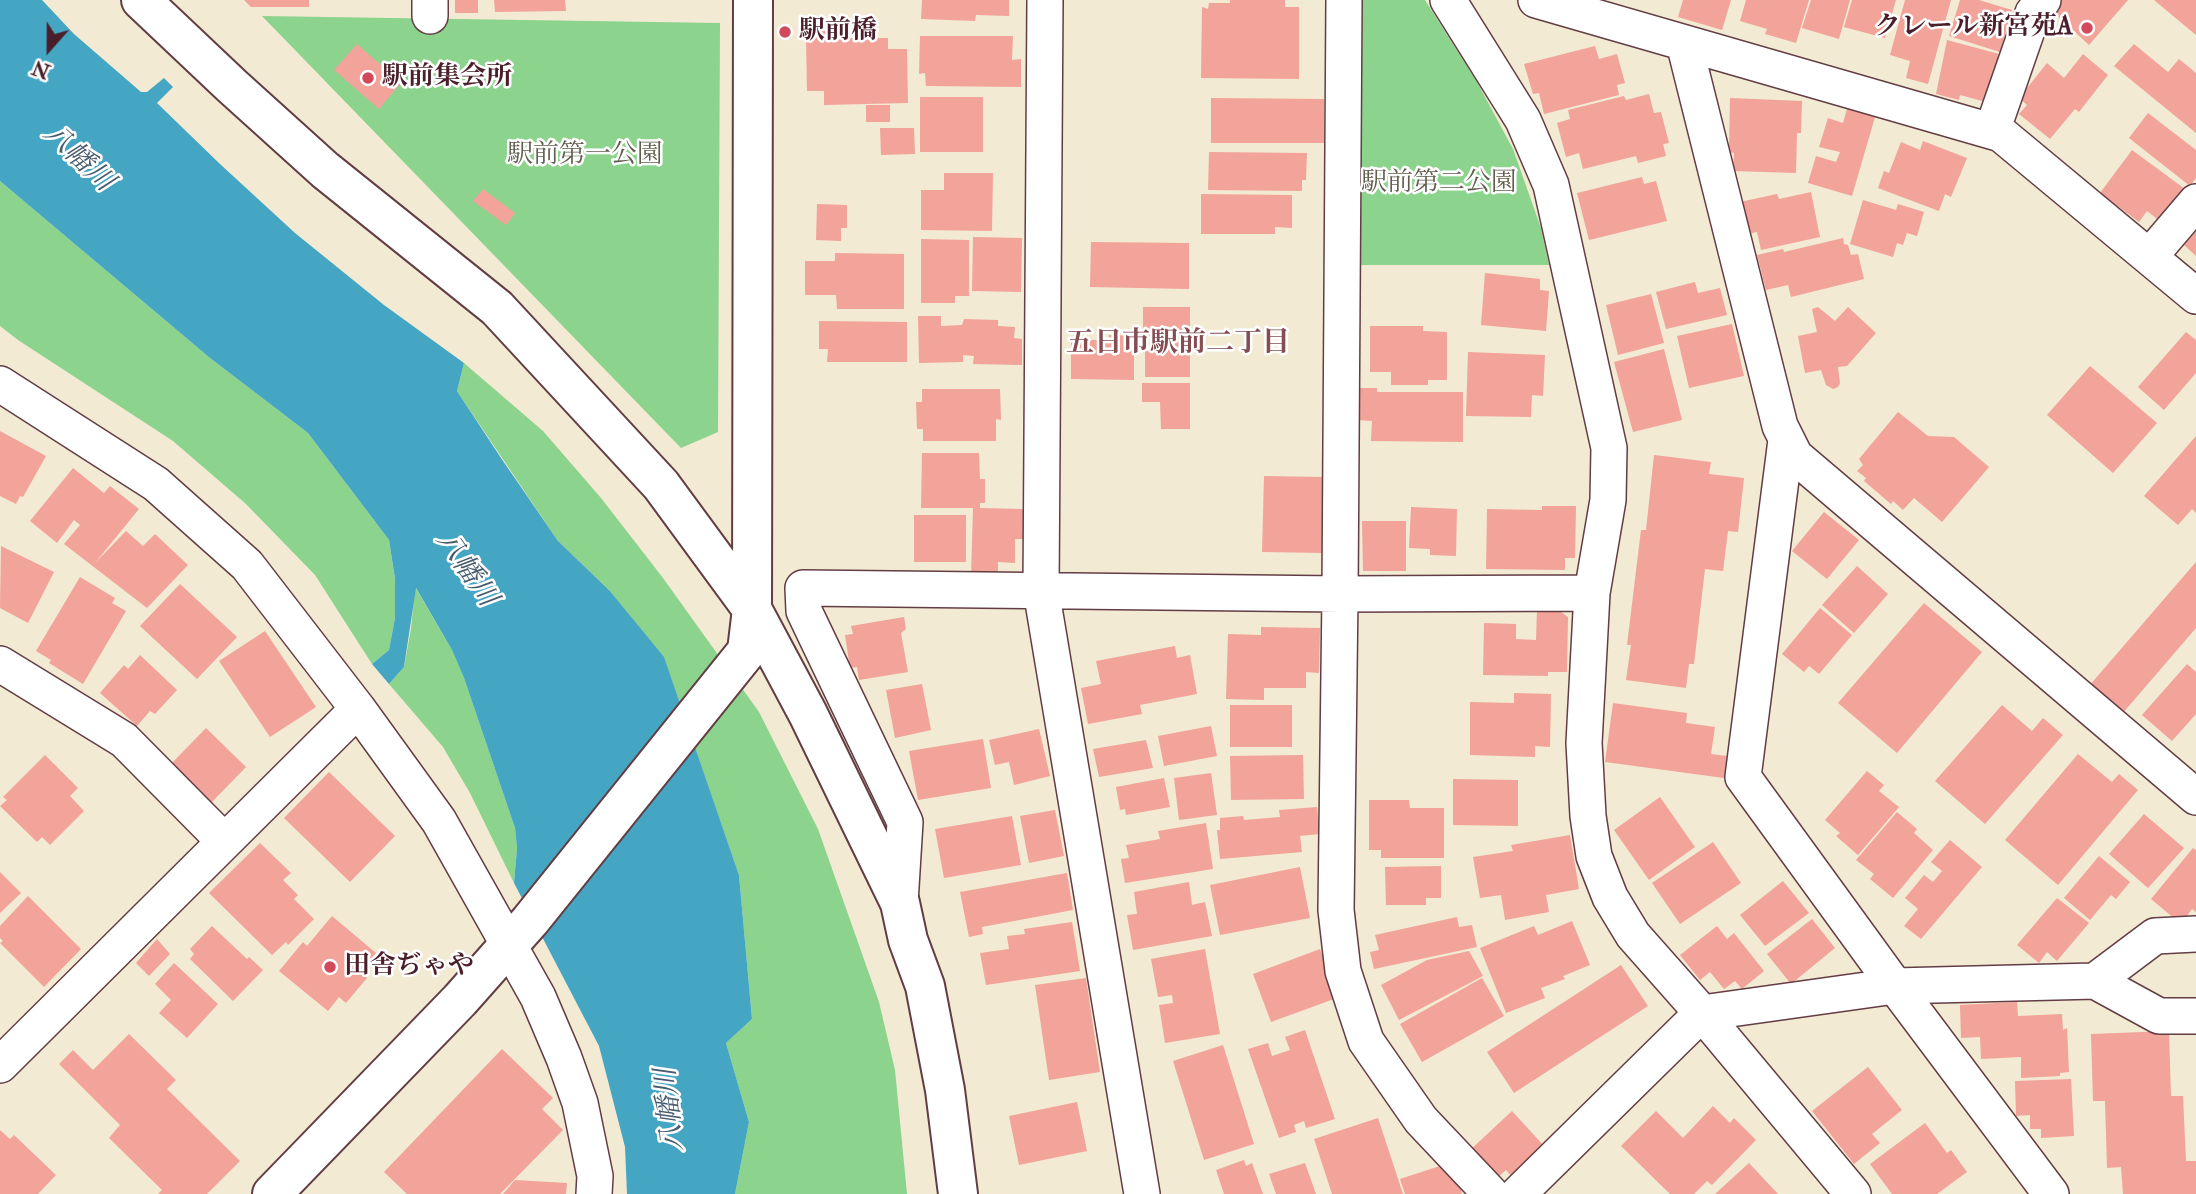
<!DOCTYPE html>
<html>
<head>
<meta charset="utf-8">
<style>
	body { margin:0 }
	#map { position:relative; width:2196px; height:1194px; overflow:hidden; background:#f2ead3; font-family:"IM FELL Double Pica",serif }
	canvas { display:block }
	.north { position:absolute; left:14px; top:14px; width:70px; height:70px; -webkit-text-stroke:5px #fff; paint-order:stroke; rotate:201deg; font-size:19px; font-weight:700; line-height:28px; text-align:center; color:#4a1f2b }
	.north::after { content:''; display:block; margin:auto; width:24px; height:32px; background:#4a1f2b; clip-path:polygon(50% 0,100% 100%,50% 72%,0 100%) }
</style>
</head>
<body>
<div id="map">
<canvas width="2196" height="1194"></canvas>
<div class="north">N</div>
</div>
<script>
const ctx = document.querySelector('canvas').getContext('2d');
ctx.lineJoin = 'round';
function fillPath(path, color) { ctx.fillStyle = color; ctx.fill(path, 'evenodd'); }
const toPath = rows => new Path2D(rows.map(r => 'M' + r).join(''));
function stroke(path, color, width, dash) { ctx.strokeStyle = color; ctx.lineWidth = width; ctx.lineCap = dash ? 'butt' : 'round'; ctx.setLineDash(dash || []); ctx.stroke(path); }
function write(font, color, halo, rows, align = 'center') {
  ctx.font = font + ' "IM FELL Double Pica","Noto Serif JP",serif'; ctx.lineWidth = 5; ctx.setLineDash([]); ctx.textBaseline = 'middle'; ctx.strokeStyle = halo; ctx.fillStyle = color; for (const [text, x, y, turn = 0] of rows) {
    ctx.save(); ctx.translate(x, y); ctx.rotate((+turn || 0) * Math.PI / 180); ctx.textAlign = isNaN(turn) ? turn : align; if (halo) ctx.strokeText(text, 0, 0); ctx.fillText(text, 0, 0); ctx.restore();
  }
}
fillPath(toPath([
	[1360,0,1425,0,1477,82,1513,149,1541,228,1549,265,1358,265],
	[262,16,720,23,718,432,681,448],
	[0,181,210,358,308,433,389,540,395,580,395,618,389,650,372,664,315,575,246,504,173,441,18,340,0,326],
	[464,363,543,431,601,498,663,578,759,712,818,829,879,1002,895,1070,907,1194,735,1194,749,1122,726,1043,752,1019,739,875,664,658,610,591,558,541,457,391],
	[415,587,452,650,464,678,515,828,517,848,514,883,470,793,443,747,389,684,404,667,411,629]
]), '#8cd38d');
fillPath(toPath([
	[0,0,42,0,74,34,141,92,147,92,164,78,173,87,157,103,220,164,295,233,384,305,464,363,457,391,501,458,558,541,610,591,664,657,739,875,752,1019,726,1043,749,1122,735,1194,627,1194,625,1147,599,1046,514,883,517,848,515,828,464,678,452,650,416,588,404,667,389,684,372,664,389,650,395,618,395,579,389,540,308,433,210,358,0,181]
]), '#45a6c4');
fillPath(toPath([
	[244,0,309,0,309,7,251,7],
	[455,0,478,0,478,13,455,13],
	[494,0,565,0,566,11,495,12],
	[922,0,1009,0,1009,16,976,15,975,21,921,19],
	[1230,0,1285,0,1285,7,1299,7,1299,79,1201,78,1202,7,1208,9,1209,3,1230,3],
	[1683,0,1731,0,1722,30,1678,17],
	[1746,0,1809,0,1796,43,1765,34,1767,29,1740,21],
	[1811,0,1850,0,1839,39,1802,28],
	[1852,0,1896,0,1885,38,1844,27],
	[1905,0,1951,0,1928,84,1906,78,1910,61,1890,55],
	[1960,0,1979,0,2012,10,2000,52,1949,36],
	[2062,0,2128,0,2089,45,2052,11],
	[2154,0,2196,0,2196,35],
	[810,31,834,31,834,38,888,38,888,49,907,49,908,103,824,105,824,91,807,91,806,38,811,38],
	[920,36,1013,36,1012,60,1021,59,1021,87,926,86,925,73,919,74],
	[1947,40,1999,54,1986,102,1960,95,1959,100,1936,94],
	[357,44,401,83,379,109,334,70],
	[2134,44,2168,72,2179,59,2196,73,2196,133,2114,66],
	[1595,46,1599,59,1617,54,1625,83,1617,85,1619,95,1544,114,1539,93,1533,94,1524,64],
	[2083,54,2108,75,2079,112,2075,109,2050,139,2019,114,2027,105,2019,98,2047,63,2064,78],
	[1649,94,1654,113,1661,112,1669,143,1663,144,1666,156,1638,163,1636,156,1583,169,1579,153,1566,157,1557,123,1570,119,1568,110,1624,96,1626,100],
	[920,97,983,97,983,152,920,152],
	[1211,98,1324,99,1324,143,1211,143],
	[1730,98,1802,101,1801,133,1797,133,1796,173,1733,171,1734,153,1729,152],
	[866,105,890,105,890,122,866,122],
	[1847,109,1875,117,1852,196,1808,183,1816,156,1836,162,1840,152,1819,147,1828,118,1843,123],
	[2148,113,2196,150,2196,178,2190,186,2129,138],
	[880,128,914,128,915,154,881,155],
	[1923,141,1967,158,1951,197,1945,194,1939,211,1878,188,1884,171,1889,173,1901,142,1920,150],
	[2132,150,2185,189,2161,222,2147,211,2139,222,2100,193],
	[1209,152,1307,153,1306,180,1302,180,1302,191,1208,190],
	[944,173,993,173,992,231,921,230,921,190,944,190],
	[1642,177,1644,184,1656,181,1667,221,1589,240,1577,193],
	[483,189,515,213,506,225,473,201],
	[1811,192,1820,237,1761,250,1757,232,1747,234,1740,202,1777,194,1779,199],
	[1201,194,1292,195,1292,228,1275,227,1275,234,1201,234],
	[1863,200,1896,210,1898,204,1924,212,1917,236,1907,233,1903,245,1897,243,1893,257,1850,244],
	[817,204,847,205,847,228,841,228,841,241,816,240],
	[2196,231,2196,256,2184,245],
	[973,237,1022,238,1021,292,972,291],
	[1843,238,1844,244,1848,245,1851,255,1858,254,1864,279,1791,297,1788,285,1766,290,1757,255,1783,249,1784,252],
	[921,239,969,240,969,296,955,296,955,303,921,303],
	[1091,242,1189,243,1189,289,1090,287],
	[835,253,904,254,904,309,837,309,836,295,805,295,805,261,835,261],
	[1485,273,1540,279,1540,290,1549,291,1546,331,1481,325],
	[1695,282,1698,293,1720,288,1727,315,1666,329,1656,292],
	[1651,294,1664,343,1618,355,1606,305],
	[1143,307,1190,307,1190,377,1145,377,1145,351,1162,350,1162,337,1143,336],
	[1818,307,1835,321,1848,307,1876,333,1847,366,1838,367,1840,383,1838,387,1833,389,1826,385,1821,370,1805,373,1798,336,1817,332,1812,309],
	[918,316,941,316,941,326,962,325,964,319,998,320,998,326,1015,327,1014,338,1022,339,1022,365,973,364,974,356,963,355,963,362,919,363],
	[819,321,907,322,907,362,827,362,828,349,819,349],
	[1732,324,1744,376,1689,388,1677,336],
	[1370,326,1423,326,1423,331,1447,332,1447,380,1428,380,1428,385,1391,385,1391,372,1370,372],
	[2186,332,2196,340,2196,373,2164,410,2138,387],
	[1109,335,1134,336,1134,380,1071,379,1071,340,1109,340],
	[1664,349,1682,420,1633,432,1614,362],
	[1468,352,1545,355,1543,396,1532,395,1531,417,1466,416],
	[2090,366,2157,423,2113,473,2047,415],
	[1142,383,1190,383,1190,429,1161,429,1160,402,1142,402],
	[1356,388,1377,388,1377,392,1463,392,1463,442,1371,441,1372,421,1356,420],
	[922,389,1000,389,1001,420,996,419,996,441,923,441,923,429,917,429,916,402,922,402],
	[1898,412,1928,436,1954,437,1989,467,1942,522,1914,498,1903,510,1893,501,1891,504,1864,481,1866,478,1857,471,1863,465,1859,459],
	[0,431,46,456,23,497,20,496,16,504,0,496],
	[2196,436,2196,513,2192,509,2178,525,2144,496],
	[922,453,979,453,980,479,985,479,985,503,980,503,980,508,1023,509,1023,539,1015,539,1015,563,998,562,998,577,971,577,973,508,921,508],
	[1654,455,1711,462,1709,474,1744,478,1738,532,1728,531,1723,571,1705,569,1694,664,1689,664,1686,688,1626,680,1631,645,1627,645,1641,530,1646,530],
	[73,468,104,493,110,486,139,509,95,563,126,531,143,546,155,534,188,565,147,608,64,544,80,525,74,520,57,543,30,521],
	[1264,476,1324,477,1323,553,1262,552],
	[1542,506,1576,506,1575,558,1565,558,1565,570,1486,569,1487,509,1542,510],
	[1411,507,1457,509,1456,556,1430,555,1430,549,1409,548],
	[1824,512,1859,540,1827,579,1792,551],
	[914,515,966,515,966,562,914,562],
	[1362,521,1406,521,1406,571,1363,571],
	[1,546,54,572,28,623,0,608],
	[2196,562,2196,628,2122,714,2089,686],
	[1857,566,1888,594,1854,633,1822,605],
	[80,577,115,598,112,603,126,611,83,684,49,663,51,660,36,651],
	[180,584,237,637,197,679,140,626],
	[1924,603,1982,652,1897,753,1838,703],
	[1820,608,1852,635,1819,674,1809,666,1804,672,1782,654],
	[1537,609,1557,609,1568,617,1567,672,1548,672,1548,676,1483,675,1484,623,1516,624,1516,639,1536,640],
	[904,617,906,629,901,633,908,672,859,680,857,667,850,668,845,635,853,634,851,626],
	[1261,627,1320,628,1319,673,1306,672,1306,688,1264,688,1264,700,1226,699,1228,634,1261,635],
	[265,631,316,707,270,737,219,661],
	[1175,646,1177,658,1190,655,1197,694,1140,705,1142,714,1088,724,1081,688,1101,684,1096,661],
	[140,655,177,690,155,714,150,711,137,726,100,693,124,665,128,669],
	[2187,664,2196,672,2196,714,2172,741,2142,715],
	[922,684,931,730,895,738,886,690],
	[1514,693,1551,694,1550,747,1535,746,1535,757,1470,755,1470,702,1514,703],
	[1613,703,1687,713,1686,723,1715,727,1711,754,1727,756,1724,778,1605,762],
	[1230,705,1292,705,1292,747,1230,747],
	[2002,705,2032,731,2043,718,2063,735,1985,824,1935,781],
	[1211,726,1217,756,1164,766,1158,736],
	[206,728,246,767,211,803,171,764],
	[1039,729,1050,776,1014,785,1009,762,995,765,989,740],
	[983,739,991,788,918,800,909,751],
	[1146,740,1153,768,1099,777,1093,749],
	[2078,754,2112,782,2119,774,2138,790,2058,885,2005,840],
	[45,755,78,788,70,796,84,811,50,845,42,837,37,842,0,806,7,800,3,797],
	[1303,755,1304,799,1231,800,1230,756],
	[1867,771,1884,785,1879,791,1899,807,1858,855,1836,836,1840,833,1825,820],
	[329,772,395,836,350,882,284,818],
	[1211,773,1217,815,1179,820,1174,778],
	[1164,778,1170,807,1126,815,1125,809,1120,810,1116,787],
	[1453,779,1518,780,1518,826,1453,825],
	[1660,797,1695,847,1649,880,1614,830],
	[1369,800,1409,800,1410,808,1444,808,1444,858,1381,858,1381,850,1369,850],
	[1317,807,1320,834,1300,836,1302,852,1220,859,1217,830,1220,830,1220,818,1243,816,1244,820,1280,817,1279,810],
	[1055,810,1064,856,1029,863,1020,816],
	[1897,812,1917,829,1914,833,1933,850,1893,898,1870,879,1874,874,1856,860],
	[2144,814,2184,848,2148,888,2109,854],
	[1012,816,1021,865,944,878,935,829],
	[1206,823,1213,869,1125,883,1121,859,1129,858,1126,845,1160,839,1158,831],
	[1570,835,1579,889,1546,895,1549,912,1505,920,1501,895,1480,898,1473,857,1513,851,1511,845],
	[1950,840,1982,867,1921,939,1904,926,1918,909,1905,898,1924,875,1933,882,1942,871,1931,862],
	[1713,842,1741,883,1680,924,1652,883],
	[260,843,291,873,283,880,298,895,294,899,314,919,288,945,286,942,272,955,209,893],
	[2193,848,2196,850,2196,912,2192,909,2181,924,2151,899],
	[2099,856,2130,882,2116,899,2111,895,2090,920,2064,898],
	[1441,866,1441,898,1426,898,1426,905,1386,905,1385,867],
	[1300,867,1310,918,1220,935,1210,885],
	[0,872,21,893,0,913],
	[1067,873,1073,910,982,927,983,934,969,937,960,892],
	[1783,881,1809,913,1765,946,1740,915],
	[1189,882,1192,905,1205,902,1212,936,1133,950,1127,915,1137,914,1134,892],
	[28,896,81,949,44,987,0,943,3,941,0,938,0,926],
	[2057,898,2089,923,2057,961,2047,952,2039,963,2017,945],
	[332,916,376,953,360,972,367,978,346,1003,339,997,328,1011,279,971,303,942,307,946],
	[1457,917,1459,927,1472,925,1477,947,1374,969,1370,952,1379,950,1375,935],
	[1812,919,1835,948,1791,984,1767,954],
	[1572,921,1590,965,1563,976,1565,979,1541,988,1545,998,1506,1013,1480,948,1534,926,1538,935],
	[1072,922,1080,971,986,985,980,953,1009,949,1007,936,1025,934,1024,929],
	[212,926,247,959,249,957,263,970,233,1001,190,959,194,954,190,949],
	[1717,926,1727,939,1734,933,1764,971,1742,989,1735,981,1724,989,1710,972,1700,980,1680,955],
	[157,939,170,954,149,976,136,963],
	[1205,949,1220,1034,1165,1043,1159,1005,1173,1003,1172,995,1158,997,1151,959],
	[1320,949,1335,991,1334,999,1271,1022,1253,974],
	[1469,951,1483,976,1399,1020,1381,985,1427,960],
	[174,963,218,1004,187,1038,159,1013,171,1000,155,984],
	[1621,965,1648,1006,1514,1093,1487,1052],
	[1086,978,1100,1072,1049,1080,1035,985],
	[1482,978,1504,1016,1422,1062,1400,1024],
	[2017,1002,2018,1016,2062,1014,2063,1030,2067,1028,2069,1072,2060,1073,2060,1076,2021,1078,2021,1057,1981,1059,1980,1037,1961,1038,1960,1005],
	[1305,1030,1335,1119,1306,1128,1304,1121,1294,1125,1296,1132,1279,1138,1248,1049,1268,1043,1272,1056,1290,1050,1285,1037],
	[2169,1031,2171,1096,2183,1096,2186,1161,2196,1161,2196,1194,2123,1194,2121,1167,2107,1168,2105,1101,2093,1101,2091,1034],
	[129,1034,176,1080,167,1089,240,1161,207,1194,158,1194,162,1190,109,1138,120,1125,59,1064,73,1050,93,1070],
	[1223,1045,1254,1144,1204,1160,1173,1061],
	[502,1049,553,1098,542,1109,563,1130,500,1194,407,1194,384,1172],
	[1868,1067,1902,1110,1872,1134,1880,1143,1854,1164,1812,1111],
	[2071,1079,2074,1136,2041,1138,2041,1129,2030,1129,2030,1115,2016,1116,2015,1081],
	[1077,1102,1087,1151,1019,1165,1009,1116],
	[1713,1106,1730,1123,1734,1118,1756,1140,1712,1185,1707,1181,1694,1194,1670,1194,1621,1146,1656,1111,1683,1138],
	[1512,1111,1545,1147,1512,1177,1506,1170,1496,1179,1469,1151],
	[1378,1118,1403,1194,1332,1194,1314,1139],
	[1925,1123,1947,1153,1951,1150,1967,1172,1937,1194,1892,1194,1870,1164],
	[0,1130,10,1139,14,1135,56,1175,38,1194,0,1194],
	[1244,1160,1246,1166,1252,1163,1263,1194,1224,1194,1216,1170],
	[1305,1163,1316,1194,1276,1194,1269,1174],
	[1749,1163,1778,1194,1715,1194],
	[1443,1165,1459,1181,1462,1194,1405,1194,1400,1179],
	[515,1180,567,1183,566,1194,503,1194]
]), '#f2a39a');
const street = toPath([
	[1045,0,1041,590,1142,1194],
	[1344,0,1340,594,1336,910,1343,971,1366,1041,1421,1120,1491,1194],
	[1448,0,1523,120,1551,185,1609,448,1608,500,1592,593,1584,743,1588,816,1594,856,1610,897,1633,935,1702,1013,1853,1194],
	[1536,0,2001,134,2196,296],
	[430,16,430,0],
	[1684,43,1780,426,1795,456,2196,797],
	[1992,131,2033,13,2043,0],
	[2150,256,2196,202],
	[0,384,156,484,247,565,358,709,439,821,538,997,564,1058,580,1103,595,1176,594,1194],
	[1792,450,1786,440,1743,777,1895,986,2051,1194],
	[0,664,124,740,224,841],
	[900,903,905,822,804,611,803,588,1340,594,1592,593],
	[2095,981,2159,1016,2196,1016],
	[0,1065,358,709],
	[1518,1194,1702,1013,1895,986,2095,981,2155,936,2196,934]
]);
const secondary = toPath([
	[141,0,232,86,325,170,497,308,661,485,752,609,808,714,900,903,908,940,925,986,945,1090,958,1194],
	[272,1194,460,1000,530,921,747,651,752,609,753,0]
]);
stroke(street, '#633d44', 38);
stroke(secondary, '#633d44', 42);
stroke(street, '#fff', 35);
stroke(secondary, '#fff', 38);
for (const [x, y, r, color] of [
	[2087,28,7,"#d1495b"],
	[785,32,7,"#d1495b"],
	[368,78,7,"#d1495b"],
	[330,967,7,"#d1495b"]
]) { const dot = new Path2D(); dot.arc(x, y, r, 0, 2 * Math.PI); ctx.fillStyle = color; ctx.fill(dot); stroke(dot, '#fff', 2.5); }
write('bold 26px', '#4a1f2b', '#fff', [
	["クレール新宮苑A",2073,28,"right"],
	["駅前橋",799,32],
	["駅前集会所",382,78],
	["田舎ぢゃや",344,967]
], 'left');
write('26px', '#615e4d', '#fff', [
	["駅前第一公園",585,156],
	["駅前第二公園",1439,184]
]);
write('italic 28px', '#485c70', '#fff', [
	["八幡川",77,159,43],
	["八幡川",465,570,55],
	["八幡川",672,1110,-96]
]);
write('bold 28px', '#854d52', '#fff', [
	["五日市駅前二丁目",1178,345]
]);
</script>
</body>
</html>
